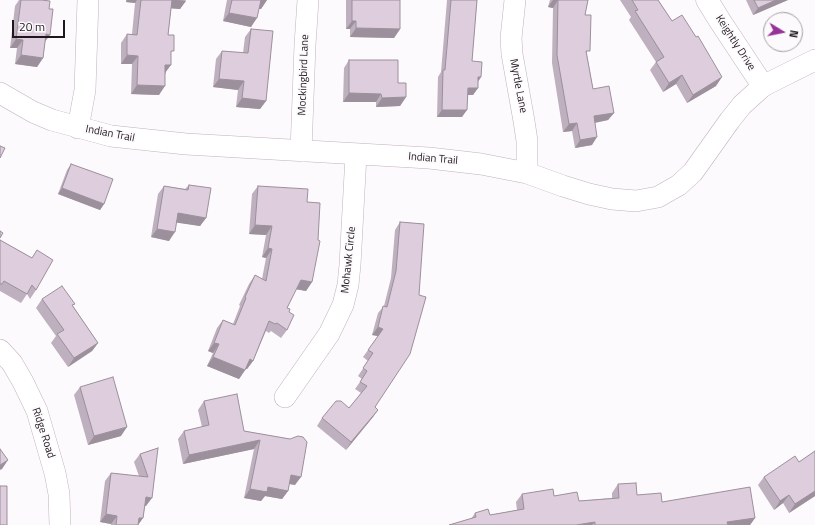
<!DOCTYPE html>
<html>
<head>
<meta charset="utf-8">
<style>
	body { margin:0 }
	#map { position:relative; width:815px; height:525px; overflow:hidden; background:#fdfafd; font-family:"Titillium Web",sans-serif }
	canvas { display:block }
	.north { position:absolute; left:763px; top:12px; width:40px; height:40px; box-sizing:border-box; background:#fdfafd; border:1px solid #a4a0a3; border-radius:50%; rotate:100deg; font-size:11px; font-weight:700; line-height:16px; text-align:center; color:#1e181d }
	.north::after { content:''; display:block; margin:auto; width:14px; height:18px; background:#963298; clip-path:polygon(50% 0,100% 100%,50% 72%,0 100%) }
	.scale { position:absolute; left:12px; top:20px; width:53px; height:18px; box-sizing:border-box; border:2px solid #1e181d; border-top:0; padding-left:5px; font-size:12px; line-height:14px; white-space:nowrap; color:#1e181d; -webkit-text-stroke:3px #fdfafd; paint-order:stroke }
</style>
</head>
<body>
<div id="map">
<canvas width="815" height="525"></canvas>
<div class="north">N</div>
<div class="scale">20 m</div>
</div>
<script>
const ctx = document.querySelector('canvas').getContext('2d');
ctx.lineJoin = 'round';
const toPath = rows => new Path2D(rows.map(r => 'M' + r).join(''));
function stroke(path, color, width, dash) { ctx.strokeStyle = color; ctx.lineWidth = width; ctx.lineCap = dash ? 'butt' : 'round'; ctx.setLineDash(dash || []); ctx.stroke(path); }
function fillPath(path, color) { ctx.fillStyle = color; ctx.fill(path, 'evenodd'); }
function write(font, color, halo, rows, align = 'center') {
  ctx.font = font + ' "Titillium Web",sans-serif'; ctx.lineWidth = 3.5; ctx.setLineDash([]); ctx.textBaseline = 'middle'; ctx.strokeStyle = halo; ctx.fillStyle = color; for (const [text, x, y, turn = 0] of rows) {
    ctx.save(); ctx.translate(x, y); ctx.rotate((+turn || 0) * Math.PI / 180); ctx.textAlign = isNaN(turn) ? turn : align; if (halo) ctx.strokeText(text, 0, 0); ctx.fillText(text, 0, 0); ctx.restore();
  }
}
const street = toPath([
	[515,0,511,38,512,54,524,121,527,141,527,173],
	[0,93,33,112,52,120,111,136,186,144,429,158,481,164,527,173,563,186,589,194,612,199,636,201,658,197,679,185,693,172,730,120,742,105,763,86,815,60],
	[78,128,85,90,88,0],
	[301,151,305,45,308,0],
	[0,350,12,363,23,382,37,411,55,473,59,494,60,525],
	[285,397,329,334,343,305,348,285,350,265,356,155]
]);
const secondary = toPath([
	[707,0,720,21,763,86]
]);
stroke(street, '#c1b1c1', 22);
stroke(secondary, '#c1b1c1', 23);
stroke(street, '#fff', 21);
stroke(secondary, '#fff', 22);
fillPath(toPath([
	[19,0,41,0,45,41,43,58,37,67,15,64,17,48,10,48,15,6],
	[126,0,186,0,180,9,171,8,168,35,171,55,159,95,131,94,132,64,121,64,121,43,127,34,132,34,135,3,126,2],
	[227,0,267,0,261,9,259,9,251,27,223,21],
	[346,0,400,0,400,29,394,38,350,37,350,29,346,29],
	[447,0,477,0,472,61,481,77,478,82,478,88,473,95,468,95,462,117,437,117,438,77,441,72],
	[550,0,588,0,585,15,587,55,593,89,614,113,608,120,595,123,592,145,575,148,572,131,563,132,552,63,553,8,548,7],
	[620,0,658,0,672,21,716,86,687,103,676,84,663,92,650,70,656,62,629,20,631,17],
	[746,0,788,0,753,15],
	[251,29,266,101,260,109,236,107,238,90,213,87,216,59,222,51,243,53,245,37],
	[349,60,398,83,406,97,400,106,376,107,376,102,343,102,344,68],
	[71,164,104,204,100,210,58,194,67,170],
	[189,185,206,218,200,226,176,222,169,241,151,237,158,194,164,186,185,189],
	[258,186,307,202,312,282,306,291,296,289,287,308,289,312,287,330,281,338,271,331,269,333,266,331,253,361,247,369,246,369,239,379,207,366,213,353,208,351,217,328,223,320,233,324,240,306,239,305,249,284,255,275,262,279,266,258,262,257,266,235,249,234,252,194],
	[400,222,424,224,375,407,378,410,373,417,346,450,317,426,322,418,349,408,361,393,355,389,362,379,358,376,368,361,363,357,378,336,372,335,378,313,384,306,391,278,395,230],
	[0,240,32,258,37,250,36,290,30,299,27,294,21,303,0,291],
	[42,299,73,306,98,343,92,351,68,367,51,343,56,336,36,308],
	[80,387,121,436,88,445,74,395],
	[204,401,244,431,290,439,295,485,289,484,288,491,282,499,265,496,261,501,244,498,254,449,183,464,178,439,184,431,202,427,198,410],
	[158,448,146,506,145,506,143,518,138,525,111,525,111,524,100,522,105,481,111,473,139,476,134,462,140,454],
	[815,451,815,496,789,513,783,503,774,510,758,485,764,477,799,462],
	[618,484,637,495,662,502,755,518,750,525,449,525,471,519,475,513,490,515,517,510,516,502,522,494,554,496,579,501,612,498,612,493]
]), '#beb0be');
fillPath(toPath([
	[127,0,137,0,135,3,126,2],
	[171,0,178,0,186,1,180,9,166,8],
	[261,0,267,0,261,9,255,8],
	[553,0,558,0,553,8,548,7],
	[776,0,788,0,753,15,758,8],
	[229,13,257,18,251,27,223,21],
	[352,21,356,21,350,29,346,29],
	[356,28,400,29,394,38,350,37],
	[46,34,50,35,44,43],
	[16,39,23,40,17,48,10,48],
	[21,55,43,58,37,67,15,64],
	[127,55,138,56,132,64,121,64],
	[165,65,171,65,165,73],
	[682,75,676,84,663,92,669,83],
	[478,77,481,77,476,84],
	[722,77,716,86,687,103,693,95],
	[219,79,244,81,238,90,213,87],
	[137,85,165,86,159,95,131,94],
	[468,88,478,88,473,95,463,95],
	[349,93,381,94,376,102,343,102],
	[406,97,400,106,376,107,382,98],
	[242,98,266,101,260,109,236,107],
	[442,110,467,110,462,117,437,117],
	[614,113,608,120,588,124,594,116],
	[577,123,572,131,563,132,569,124],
	[597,137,592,145,575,148,580,140],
	[62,188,104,204,100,210,58,194],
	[178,213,206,218,200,226,172,222],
	[255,225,272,226,266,235,249,234],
	[157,229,175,232,169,241,151,237],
	[268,248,272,249,266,258,262,257],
	[301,280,312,282,306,291,295,289],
	[378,327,383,329,378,336,372,335],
	[98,343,92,351,68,367,74,358],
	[214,343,219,344,213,353,208,351],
	[213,357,245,370,239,379,207,366],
	[250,359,253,361,247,369,244,368],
	[378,410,373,417,346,450,351,442],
	[127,427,121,436,88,445,94,436],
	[260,440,254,449,183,464,189,455],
	[8,460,2,469,0,470,0,465],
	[291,475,301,477,295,485,285,483],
	[268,487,288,491,282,499,265,496,261,501,244,498,250,489],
	[815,491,815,496,789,513,795,504],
	[789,495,783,503,774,510,780,501],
	[146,497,152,498,146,506,140,505],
	[106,514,117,516,111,524,100,522],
	[139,518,143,518,138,525],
	[755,518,750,525,725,525,727,522],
	[595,522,592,525,576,525]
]), '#9b909b');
const building = toPath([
	[21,0,41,0,50,1,49,9,53,9,50,35,46,34,43,58,21,55,23,40,16,39,21,0],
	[141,0,172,0,168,35,174,35,174,51,171,51,171,65,165,65,165,86,137,85,138,56,127,55,127,34,137,35,141,0],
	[232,0,261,0,257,18,229,13,232,0],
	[352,0,400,0,400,29,356,28,356,21,352,21,352,0],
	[451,0,477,0,472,61,482,62,481,77,478,77,478,88,468,88,467,110,442,110,443,70,445,70,451,0],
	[558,0,588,0,585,15,591,15,590,51,586,51,593,89,609,86,614,113,594,116,597,137,580,140,577,123,569,124,557,55,558,0],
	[632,0,658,0,672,21,682,15,696,37,698,36,722,77,693,95,682,75,669,83,656,62,664,57,635,11,638,10,632,0],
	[754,0,776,0,758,8,754,0],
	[251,29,273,31,266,101,242,98,244,81,219,79,222,51,248,53,251,29],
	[349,60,398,60,398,83,406,83,406,97,382,98,381,94,349,93,349,60],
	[0,146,5,148,0,158,0,146],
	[71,164,113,179,104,204,62,188,71,164],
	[189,185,211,188,206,218,178,213,175,232,157,229,164,186,188,190,189,185],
	[258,186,308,189,307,202,320,203,318,240,320,241,312,282,301,280,287,308,290,309,289,312,294,315,287,330,277,323,275,324,269,321,253,361,250,359,245,370,213,357,219,344,214,343,223,320,235,325,246,298,245,297,255,275,266,281,272,249,268,248,272,226,255,225,258,186],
	[400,222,424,224,419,295,426,297,410,354,375,407,378,410,351,442,322,418,336,401,341,401,349,408,367,386,360,382,367,371,363,368,373,353,368,350,383,329,378,327,383,306,387,307,396,271,400,222],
	[0,231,3,233,0,238,0,231],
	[0,240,32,258,37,250,53,260,36,290,32,285,27,294,4,281,2,284,0,284,0,240],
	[62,286,75,304,72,305,98,343,74,358,57,334,64,330,42,299,62,286],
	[113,377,127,427,94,436,80,387,113,377],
	[237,394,244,431,290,439,298,436,303,437,307,442,301,477,291,475,288,491,268,487,267,492,250,489,260,440,189,455,184,431,209,425,204,401,237,394],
	[158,448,152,498,146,497,143,518,139,518,138,525,116,525,117,516,106,514,111,473,148,477,140,454,158,448],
	[0,449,8,460,0,465,0,449],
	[815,451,815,491,795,504,789,495,780,501,764,477,795,456,799,462,815,451],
	[636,483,637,495,661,493,662,502,750,487,755,518,727,522,728,525,595,525,595,522,576,525,449,525,476,517,475,513,488,509,490,515,524,509,522,494,553,489,554,496,577,492,579,501,619,498,618,484,636,483],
	[0,486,7,486,7,525,0,525,0,486]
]);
fillPath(building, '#ddcddd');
stroke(building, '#9b909b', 1);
write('11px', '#1e181d', '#fdfafd', [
	["Keightly Drive",735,43,57],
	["Mockingbird Lane",304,75,-88],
	["Myrtle Lane",518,86,79],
	["Indian Trail",110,134,11],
	["Indian Trail",433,159,5],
	["Mohawk Circle",349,260,-84],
	["Ridge Road",43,433,72]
]);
</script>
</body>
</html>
